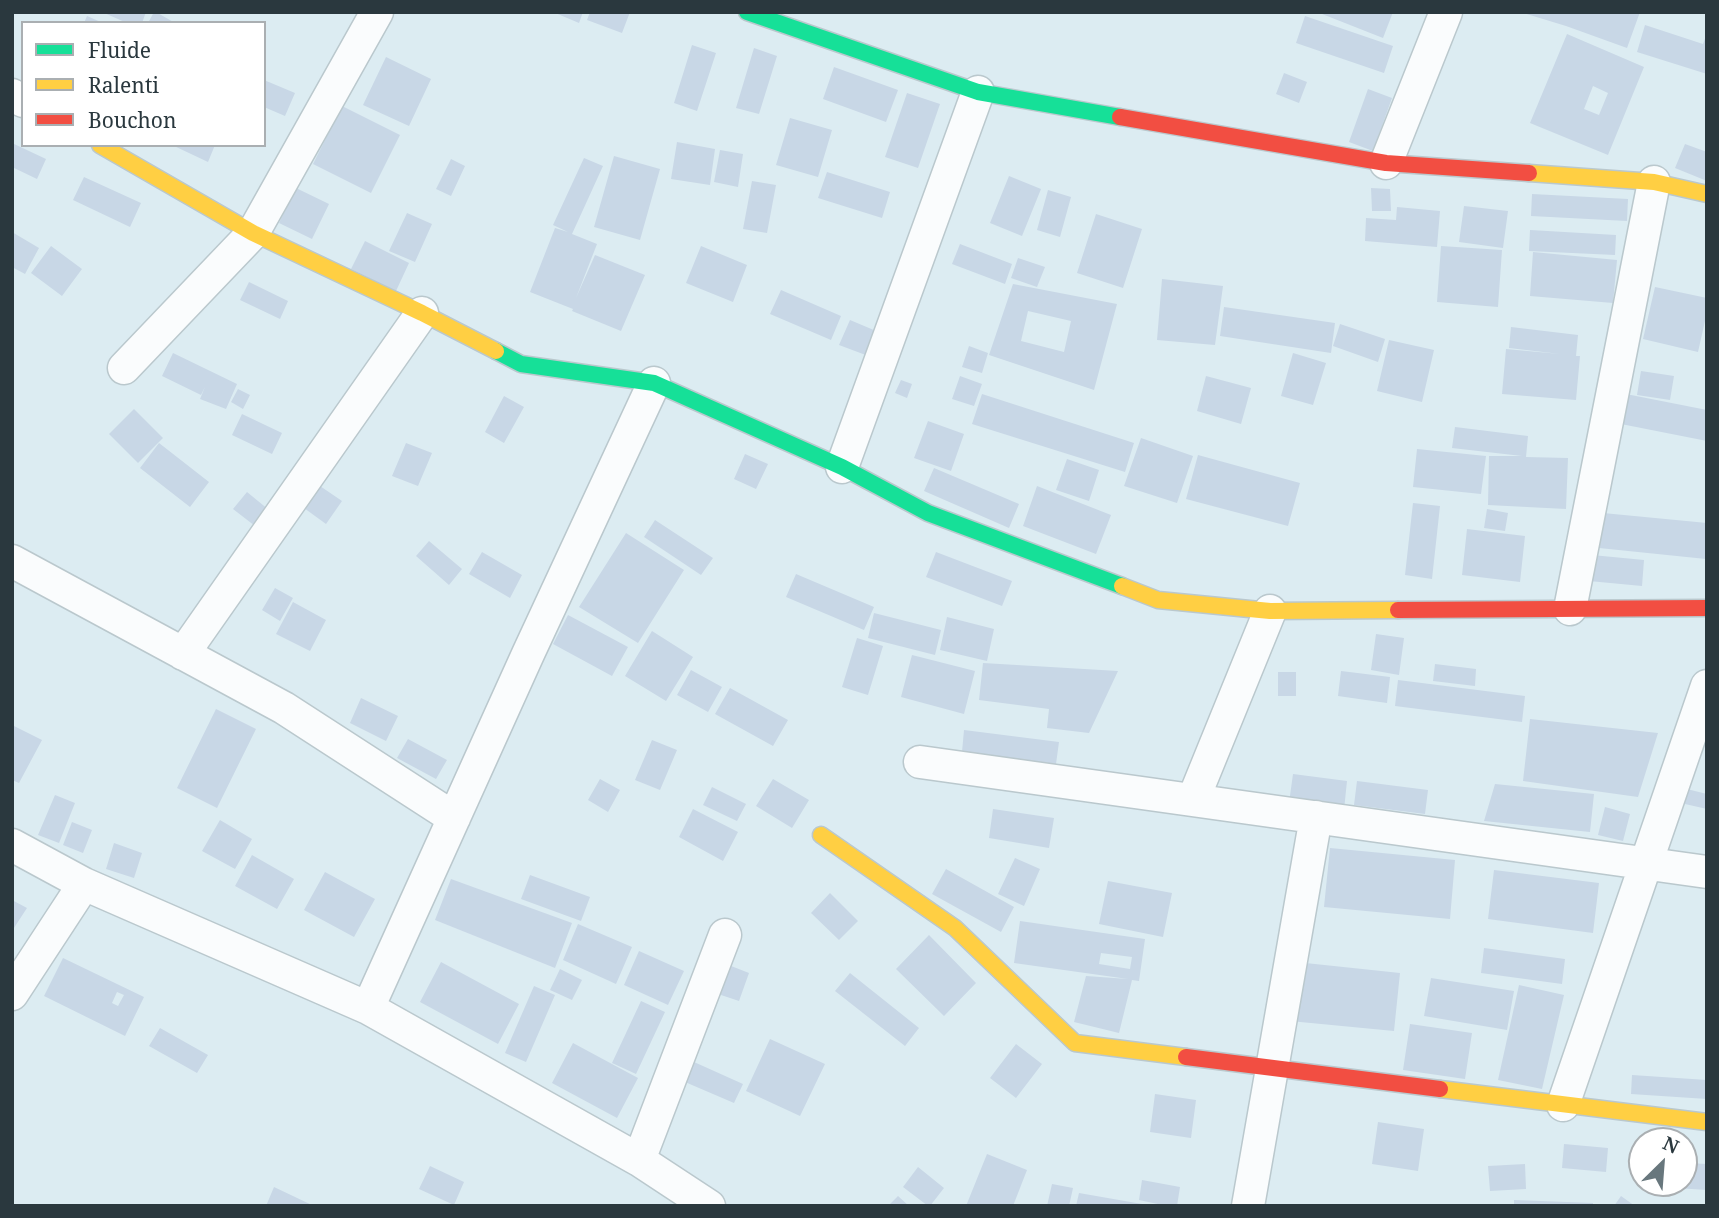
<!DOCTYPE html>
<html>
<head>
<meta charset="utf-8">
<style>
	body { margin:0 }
	#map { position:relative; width:1719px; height:1218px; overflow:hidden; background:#dcecf2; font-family:"Noto Serif",serif }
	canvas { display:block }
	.frame { position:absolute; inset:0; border:14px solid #2a383e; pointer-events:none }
	.legend { position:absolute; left:21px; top:21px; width:245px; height:126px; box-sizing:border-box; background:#fff; border:2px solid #aaafb2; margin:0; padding:9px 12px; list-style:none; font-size:21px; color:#2a383e }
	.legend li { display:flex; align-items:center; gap:14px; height:35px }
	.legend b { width:35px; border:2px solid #aaafb2 }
	.north { position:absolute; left:1628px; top:1127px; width:70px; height:70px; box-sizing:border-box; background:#fff; border:2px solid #aaafb2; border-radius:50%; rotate:25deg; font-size:19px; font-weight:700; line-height:28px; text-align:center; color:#2a383e }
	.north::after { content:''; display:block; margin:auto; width:24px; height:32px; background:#68777d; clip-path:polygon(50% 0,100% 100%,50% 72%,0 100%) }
</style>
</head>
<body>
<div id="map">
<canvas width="1719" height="1218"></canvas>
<div class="frame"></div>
<ul class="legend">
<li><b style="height:9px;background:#16e098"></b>Fluide</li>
<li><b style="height:9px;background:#ffcf43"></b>Ralenti</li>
<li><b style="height:9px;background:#f24e42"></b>Bouchon</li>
</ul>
<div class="north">N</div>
</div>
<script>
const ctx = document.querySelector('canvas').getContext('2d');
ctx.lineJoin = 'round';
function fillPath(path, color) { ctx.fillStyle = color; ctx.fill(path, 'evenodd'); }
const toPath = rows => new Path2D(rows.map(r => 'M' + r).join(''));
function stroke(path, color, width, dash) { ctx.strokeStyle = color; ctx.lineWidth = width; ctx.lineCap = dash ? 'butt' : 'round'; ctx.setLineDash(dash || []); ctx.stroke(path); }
fillPath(toPath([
	[102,12,146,12,142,23,127,23],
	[154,12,156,12,175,23,148,23],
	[553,12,583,12,579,23],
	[590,12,630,12,622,33,587,20],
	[1317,12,1393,12,1383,38],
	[1520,12,1640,12,1627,48,1566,26],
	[87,16,103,23,84,23],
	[1305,16,1393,46,1384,73,1296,43],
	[1645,25,1703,44,1707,33,1707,74,1637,52],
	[1567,34,1644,67,1608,155,1530,123],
	[1593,86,1608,93,1599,115,1584,109],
	[692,45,716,53,697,111,674,103],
	[754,48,777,56,759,114,736,108],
	[386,57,431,79,409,126,363,105],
	[834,67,898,90,886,122,823,99],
	[1284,73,1307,82,1299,103,1276,94],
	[264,80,295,93,285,116,264,107],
	[1368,89,1392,98,1373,151,1349,142],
	[907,93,940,104,918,168,885,157],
	[342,106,400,135,371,193,313,164],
	[790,118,832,130,818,177,776,165],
	[677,142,715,149,710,185,671,179],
	[12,143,46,159,37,179,12,167],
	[1685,144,1707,152,1707,181,1675,168],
	[172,145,215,145,208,162],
	[720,150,743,154,738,187,714,182],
	[614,156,660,169,640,240,594,227],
	[584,158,603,166,572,234,597,244,576,298,595,255,645,275,621,331,572,311,573,309,530,292,555,228,568,232,553,225],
	[451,159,465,166,451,196,436,189],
	[827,172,890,192,882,218,818,198],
	[1009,176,1041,189,1022,236,990,223],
	[84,177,141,203,130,227,73,200],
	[752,181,776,185,767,233,743,229],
	[296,188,329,204,312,239,279,223],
	[1371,188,1390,189,1391,211,1372,211],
	[1048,190,1071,197,1060,237,1037,230],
	[1532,194,1628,199,1627,221,1531,216],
	[1464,206,1508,211,1503,248,1459,242],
	[1397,207,1440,211,1437,247,1365,241,1366,218,1396,220],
	[407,213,432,224,415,262,389,251],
	[1096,214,1142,229,1123,288,1077,273],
	[1530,230,1616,235,1615,255,1529,251],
	[12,232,39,248,25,274,12,267],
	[365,241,409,263,396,291,351,269],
	[960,244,1012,264,1005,284,952,264],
	[51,246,82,269,62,296,31,273],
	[701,246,747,265,733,302,686,283],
	[1441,246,1502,250,1498,307,1437,302],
	[1533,252,1617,260,1613,303,1530,296],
	[1018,258,1045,267,1037,287,1011,278],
	[1162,279,1223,286,1215,345,1157,340],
	[249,282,288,301,280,319,240,300],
	[1013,284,1117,304,1094,390,989,355],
	[1028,311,1071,321,1064,352,1021,341],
	[1655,287,1707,298,1707,312,1698,352,1643,339],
	[781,290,841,316,831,340,770,314],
	[1224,307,1335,323,1331,353,1220,336],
	[850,320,888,336,879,360,839,345],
	[1340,324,1385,339,1378,362,1333,346],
	[1511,327,1578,335,1576,356,1580,356,1576,400,1502,394,1506,349,1560,354,1509,348],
	[1389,340,1434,350,1422,402,1377,391],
	[969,346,988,353,982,373,962,367],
	[173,353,237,384,226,409,200,399,205,387,201,395,162,376],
	[1293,353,1326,363,1313,405,1281,396],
	[1641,371,1674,376,1670,400,1637,395],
	[960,376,982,384,974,406,952,399],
	[1206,376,1251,388,1241,424,1197,411],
	[901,380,912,384,907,398,895,393],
	[238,389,250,395,243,409,231,402],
	[982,394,1134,443,1125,472,972,424],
	[1626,394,1707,410,1707,441,1621,424],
	[504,396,524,407,504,443,485,432],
	[134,409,163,438,138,463,109,434],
	[242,414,282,433,272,454,232,435],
	[928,421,964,434,951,471,914,458],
	[1455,427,1528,436,1526,457,1568,458,1566,509,1488,505,1489,456,1522,456,1452,448],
	[1141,438,1193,456,1177,503,1124,486],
	[159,443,209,482,190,507,140,468],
	[406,443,432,453,418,486,392,476],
	[1417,449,1486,456,1481,494,1413,487],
	[745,454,768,464,756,489,734,479],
	[1198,455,1300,483,1288,526,1186,499],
	[1067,459,1099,470,1089,501,1056,490],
	[934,468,1019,504,1009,528,924,491],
	[320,486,342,501,326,524,304,508],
	[1037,486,1111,515,1096,554,1023,526],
	[247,492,269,510,255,526,233,509],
	[1413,503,1440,506,1432,579,1405,575],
	[1487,509,1508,513,1505,531,1484,528],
	[1603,513,1707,523,1706,559,1599,548],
	[655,520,713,558,701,575,644,537],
	[1467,529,1525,536,1520,582,1462,575],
	[626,533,684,570,638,643,579,607],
	[429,541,462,569,449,585,416,556],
	[482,552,522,575,510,598,469,574],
	[936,552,1012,581,1002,606,926,577],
	[1592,555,1644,560,1642,586,1589,581],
	[796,574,874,607,864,630,786,597],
	[275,588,293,598,280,621,262,610],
	[293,602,326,620,310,651,276,634],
	[874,613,941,630,935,655,868,638],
	[568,615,628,647,612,676,553,644],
	[947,617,994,629,987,661,940,650],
	[652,631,693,657,666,701,625,676],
	[1376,634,1404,638,1399,675,1371,670],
	[857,638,883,646,868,695,842,687],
	[912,655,975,671,964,714,901,697],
	[983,663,1118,671,1089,733,1047,728,1049,709,979,700],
	[1435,664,1476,669,1475,686,1433,681],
	[691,670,722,687,708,712,677,695],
	[1341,671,1390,677,1387,703,1338,696],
	[1278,672,1296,672,1296,696,1278,696],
	[1398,680,1525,696,1522,722,1395,706],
	[730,688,788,720,773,746,715,714],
	[361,698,398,716,386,741,350,723],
	[216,709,256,729,217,808,177,788],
	[1530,719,1658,733,1638,797,1523,781],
	[12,725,42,740,19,783,12,780],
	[964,730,1059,742,1056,764,962,752],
	[408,739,447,760,436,779,397,758],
	[652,740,677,750,660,790,635,780],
	[1293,774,1347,781,1344,810,1289,803],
	[600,779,620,790,608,812,588,800],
	[773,779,809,800,792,828,756,806],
	[1357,781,1428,790,1425,814,1354,805],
	[1495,784,1594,794,1590,832,1484,821],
	[712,787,746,804,737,821,703,805],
	[1687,789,1707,794,1707,809,1685,804],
	[55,795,75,803,59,843,38,835],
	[1605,807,1630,814,1623,841,1598,835],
	[693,809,738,832,723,861,679,837],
	[993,809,1054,818,1049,848,989,838],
	[220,820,252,839,235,869,202,851],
	[72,822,92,830,83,853,63,845],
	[114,843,142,853,134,878,106,869],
	[1330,848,1455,860,1450,919,1324,907],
	[252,855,294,879,277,909,235,886],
	[1015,858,1040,869,1024,906,998,894],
	[946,869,1014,907,1001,932,932,894],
	[1494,870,1599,883,1593,933,1488,919],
	[325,872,375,899,354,937,304,910],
	[530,875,590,897,581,921,521,899],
	[451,879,572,923,555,968,435,920],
	[1108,881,1172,893,1163,937,1099,924],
	[830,893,858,921,839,940,811,913],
	[12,900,27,908,12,931],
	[1020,921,1145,939,1139,981,1132,980,1119,1033,1074,1022,1086,976,1128,979,1014,963],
	[1101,953,1132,957,1130,969,1099,964],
	[578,924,632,947,616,984,563,960],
	[929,935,976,983,944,1016,896,969],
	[1484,948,1565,959,1562,984,1481,973],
	[639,951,684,971,668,1005,624,985],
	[63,958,144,997,125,1036,44,996],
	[117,992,124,995,118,1006,112,1003],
	[441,962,519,1004,498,1044,420,1002],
	[1296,962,1400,973,1394,1031,1290,1021],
	[726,964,749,973,739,1001,715,993],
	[560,969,582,980,572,1000,550,990],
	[850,973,919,1028,905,1046,835,991],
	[1431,978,1514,991,1507,1030,1424,1016],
	[1519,985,1564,995,1542,1089,1498,1080],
	[534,986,555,995,526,1062,505,1053],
	[641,1001,665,1012,636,1074,612,1063],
	[1410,1024,1472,1033,1465,1079,1403,1070],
	[160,1028,208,1055,197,1073,149,1046],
	[770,1039,825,1064,800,1116,746,1091],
	[573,1043,638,1078,617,1118,552,1083],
	[1016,1044,1042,1064,1016,1098,990,1078],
	[694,1062,743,1084,734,1103,685,1082],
	[1632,1075,1707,1080,1707,1099,1631,1094],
	[1155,1094,1196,1100,1191,1138,1150,1132],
	[1378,1122,1424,1129,1418,1171,1372,1164],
	[1564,1144,1608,1148,1606,1172,1562,1168],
	[987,1154,1027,1170,1013,1206,966,1206],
	[1684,1163,1707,1164,1707,1190,1676,1188,1676,1183,1684,1183],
	[1525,1164,1526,1189,1490,1191,1488,1166],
	[430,1166,464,1182,454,1205,419,1189],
	[918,1167,944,1188,930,1206,928,1206,903,1187],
	[1142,1180,1180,1187,1177,1206,1167,1206,1139,1200],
	[1052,1184,1073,1188,1069,1206,1047,1206],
	[274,1187,314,1206,266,1206],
	[1079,1193,1142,1204,1142,1206,1076,1206],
	[898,1196,909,1206,888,1206],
	[1621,1196,1635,1206,1614,1206],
	[1514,1200,1593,1203,1593,1206,1514,1206]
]), '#c8d7e6');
const street = toPath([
	[12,95,23,101],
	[1386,163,1446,12],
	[124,368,253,233,377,12],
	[842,467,978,92],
	[12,561,284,708,454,818],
	[1570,609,1654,182],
	[183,654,422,313],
	[920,762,1707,872],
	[1193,800,1270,611],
	[12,845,84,884,368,1008,639,1160,709,1206],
	[12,994,84,884],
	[368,1008,528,654,654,383],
	[1563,1105,1707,686],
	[639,1160,725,935],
	[1248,1206,1316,817]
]);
const fast = toPath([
	[747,12,978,92,1120,117],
	[496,351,521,364,654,383,842,467,928,513,1122,586]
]);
const slow = toPath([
	[100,145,253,233,422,313,496,351],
	[1529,173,1654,182,1707,194],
	[1122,586,1158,600,1270,611,1398,610],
	[821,835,955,928,1075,1043,1186,1057],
	[1440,1089,1707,1122]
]);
const jam = toPath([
	[1120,117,1386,163,1529,173],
	[1398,610,1707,608],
	[1186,1057,1440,1089]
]);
stroke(street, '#bac8cd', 35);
stroke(fast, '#bac8cd', 19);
stroke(slow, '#bac8cd', 19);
stroke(jam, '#bac8cd', 19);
stroke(street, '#fafcfd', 32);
stroke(fast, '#16e098', 16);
stroke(slow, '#ffcf43', 16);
stroke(jam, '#f24e42', 16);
</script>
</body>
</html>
